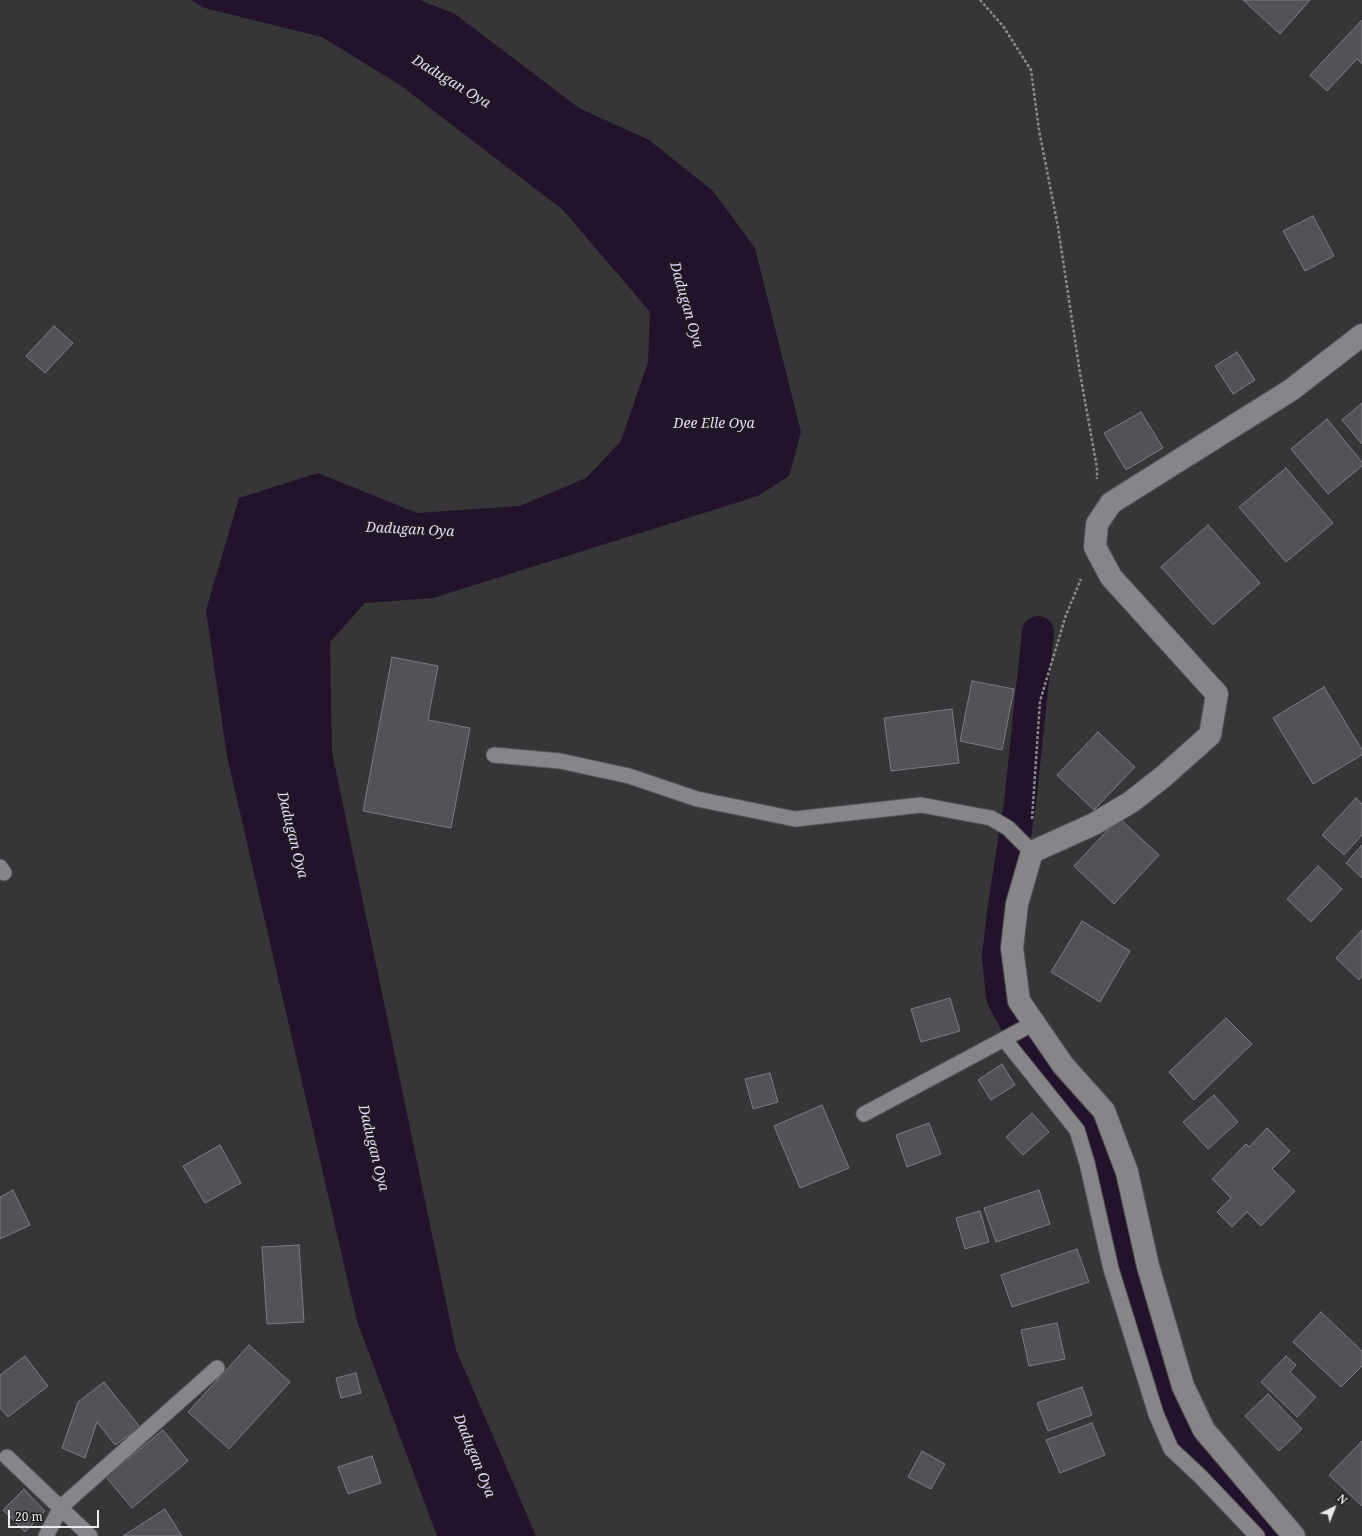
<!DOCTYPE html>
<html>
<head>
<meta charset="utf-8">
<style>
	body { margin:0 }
	#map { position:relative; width:1362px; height:1536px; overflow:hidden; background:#373538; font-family:"Noto Serif",serif }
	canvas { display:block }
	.north { position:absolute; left:1314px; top:1488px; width:40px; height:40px; -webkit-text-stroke:3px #1e1d1e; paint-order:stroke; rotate:43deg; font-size:11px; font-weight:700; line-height:16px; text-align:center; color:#eceaed }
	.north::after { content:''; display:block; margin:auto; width:14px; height:18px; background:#eceaed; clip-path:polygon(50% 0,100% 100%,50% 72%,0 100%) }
	.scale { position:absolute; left:8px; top:1510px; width:91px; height:18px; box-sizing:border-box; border:2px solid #eceaed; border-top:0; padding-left:5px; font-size:12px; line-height:14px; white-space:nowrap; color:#eceaed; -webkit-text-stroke:3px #1e1d1e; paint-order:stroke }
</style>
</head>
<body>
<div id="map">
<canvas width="1362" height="1536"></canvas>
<div class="north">N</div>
<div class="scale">20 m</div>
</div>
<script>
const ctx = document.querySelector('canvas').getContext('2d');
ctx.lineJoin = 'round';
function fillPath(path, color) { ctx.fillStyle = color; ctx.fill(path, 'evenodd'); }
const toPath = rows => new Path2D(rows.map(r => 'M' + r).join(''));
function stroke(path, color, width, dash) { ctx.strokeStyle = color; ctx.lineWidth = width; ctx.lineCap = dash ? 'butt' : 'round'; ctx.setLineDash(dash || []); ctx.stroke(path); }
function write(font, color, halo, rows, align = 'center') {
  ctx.font = font + ' "Noto Serif",serif'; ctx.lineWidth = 3; ctx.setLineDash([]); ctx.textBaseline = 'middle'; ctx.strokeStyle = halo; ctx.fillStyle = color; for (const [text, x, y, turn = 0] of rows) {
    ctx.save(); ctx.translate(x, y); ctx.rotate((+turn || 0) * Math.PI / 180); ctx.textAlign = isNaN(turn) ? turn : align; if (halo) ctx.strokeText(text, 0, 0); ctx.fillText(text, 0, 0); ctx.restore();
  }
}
fillPath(toPath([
	[191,0,420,0,455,14,579,108,649,140,713,191,755,248,801,432,789,476,758,496,433,598,365,603,330,642,332,752,456,1350,536,1536,437,1536,357,1321,227,756,206,610,239,498,318,473,417,513,520,506,586,478,621,441,648,362,650,312,563,210,400,85,322,37,205,8]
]), '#21142a');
stroke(toPath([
	[1038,632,1020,803,1003,912,998,957,1002,997,1022,1035,1051,1073,1079,1107,1091,1135,1113,1214,1134,1296,1179,1421,1205,1456,1274,1536]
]), '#21142a', 32);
const building = toPath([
	[1243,0,1310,0,1280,34,1243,0],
	[1362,20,1362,64,1357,59,1327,91,1310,75,1362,20],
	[1313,216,1334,256,1305,271,1283,231,1313,216],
	[54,326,73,343,45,373,26,356,54,326],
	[1237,352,1255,380,1233,394,1215,366,1237,352],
	[1362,403,1362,444,1342,420,1362,403],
	[1141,412,1163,448,1126,470,1104,433,1141,412],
	[1327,419,1362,462,1362,466,1328,494,1291,449,1327,419],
	[1286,468,1333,523,1286,562,1239,507,1286,468],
	[1208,525,1260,583,1213,625,1161,567,1208,525],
	[392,657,438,666,428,720,470,728,451,828,363,811,392,657],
	[972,681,1014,689,1002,750,960,741,972,681],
	[1324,687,1362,750,1362,755,1313,784,1273,718,1324,687],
	[952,709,959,763,891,771,884,718,952,709],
	[1098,732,1135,767,1094,810,1057,775,1098,732],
	[1356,798,1362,804,1362,835,1344,855,1322,835,1356,798],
	[1119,818,1159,855,1114,904,1074,866,1119,818],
	[1362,845,1362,878,1346,863,1362,845],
	[1318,866,1342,889,1311,922,1287,899,1318,866],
	[1082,921,1130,951,1100,1002,1051,972,1082,921],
	[1362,930,1362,976,1359,980,1336,958,1362,930],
	[950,998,960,1031,921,1042,911,1009,950,998],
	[1226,1018,1252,1044,1194,1100,1169,1072,1226,1018],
	[1002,1064,1015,1085,991,1100,978,1080,1002,1064],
	[770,1073,778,1102,753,1109,745,1079,770,1073],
	[1214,1095,1238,1122,1208,1149,1183,1122,1214,1095],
	[822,1105,849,1168,800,1188,774,1126,822,1105],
	[1032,1113,1049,1132,1023,1155,1006,1137,1032,1113],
	[929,1123,941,1154,907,1167,896,1135,929,1123],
	[1267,1128,1290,1151,1272,1169,1295,1191,1261,1226,1247,1212,1232,1227,1217,1212,1231,1198,1212,1179,1246,1144,1249,1147,1267,1128],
	[220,1145,241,1183,205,1203,183,1166,220,1145],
	[13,1190,30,1225,0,1239,0,1197,13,1190],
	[1039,1190,1050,1224,996,1242,984,1208,1039,1190],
	[980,1211,989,1242,965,1249,956,1218,980,1211],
	[299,1245,304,1322,267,1324,262,1247,299,1245],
	[1077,1249,1089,1282,1012,1307,1001,1275,1077,1249],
	[1321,1312,1362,1351,1362,1366,1341,1387,1293,1342,1321,1312],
	[1057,1323,1065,1359,1029,1366,1021,1330,1057,1323],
	[249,1345,290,1382,229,1449,188,1412,249,1345],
	[25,1356,48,1386,8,1417,0,1408,0,1375,25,1356],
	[1286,1356,1296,1365,1290,1372,1316,1397,1297,1417,1261,1382,1286,1356],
	[356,1373,361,1393,341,1398,336,1378,356,1373],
	[104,1382,140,1427,115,1445,97,1422,85,1458,62,1448,78,1402,104,1382],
	[1082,1387,1092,1415,1048,1431,1037,1403,1082,1387],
	[1268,1394,1302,1429,1279,1451,1245,1416,1268,1394],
	[1092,1423,1105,1455,1060,1473,1046,1440,1092,1423],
	[163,1430,188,1461,132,1508,106,1477,163,1430],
	[1362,1441,1362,1506,1329,1475,1362,1441],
	[922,1451,945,1464,931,1489,908,1477,922,1451],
	[372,1456,381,1483,348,1494,338,1467,372,1456],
	[24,1489,45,1511,25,1532,3,1510,24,1489],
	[165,1509,182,1536,123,1536,165,1509]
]);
fillPath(building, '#545256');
stroke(building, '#7e7c80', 1);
const service = toPath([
	[494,755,560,761,629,776,697,799,795,819,921,805,991,818,1008,828,1032,852],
	[0,867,4,873],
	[1004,1039,1077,1130,1087,1163,1111,1269,1156,1414,1171,1449,1201,1477,1257,1536],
	[864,1114,1034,1023],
	[7,1457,90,1536],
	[46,1536,61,1507,217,1368]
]);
const minor = toPath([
	[1294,1536,1204,1430,1183,1386,1148,1266,1127,1172,1104,1111,1063,1065,1019,1001,1012,948,1017,904,1032,852,1094,824,1131,802,1164,776,1210,735,1217,694,1111,577,1095,547,1097,524,1111,503,1291,390,1362,335]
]);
stroke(service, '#545255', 17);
stroke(minor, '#545255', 24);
stroke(toPath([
	[980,0,1003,26,1031,70,1039,130,1058,227,1080,373,1097,468,1097,479],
	[1032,819,1040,701,1066,615,1081,579]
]), '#8d8b8e', 2.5, [3, 2]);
stroke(service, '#878589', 15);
stroke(minor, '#878589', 22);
write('italic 14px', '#ead4fd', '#1e1d1e', [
	["Dadugan Oya",451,82,31],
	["Dadugan Oya",686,305,74],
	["Dee Elle Oya",714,424],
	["Dadugan Oya",410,530,3],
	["Dadugan Oya",292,835,76],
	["Dadugan Oya",373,1148,76],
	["Dadugan Oya",474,1456,68]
]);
</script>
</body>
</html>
